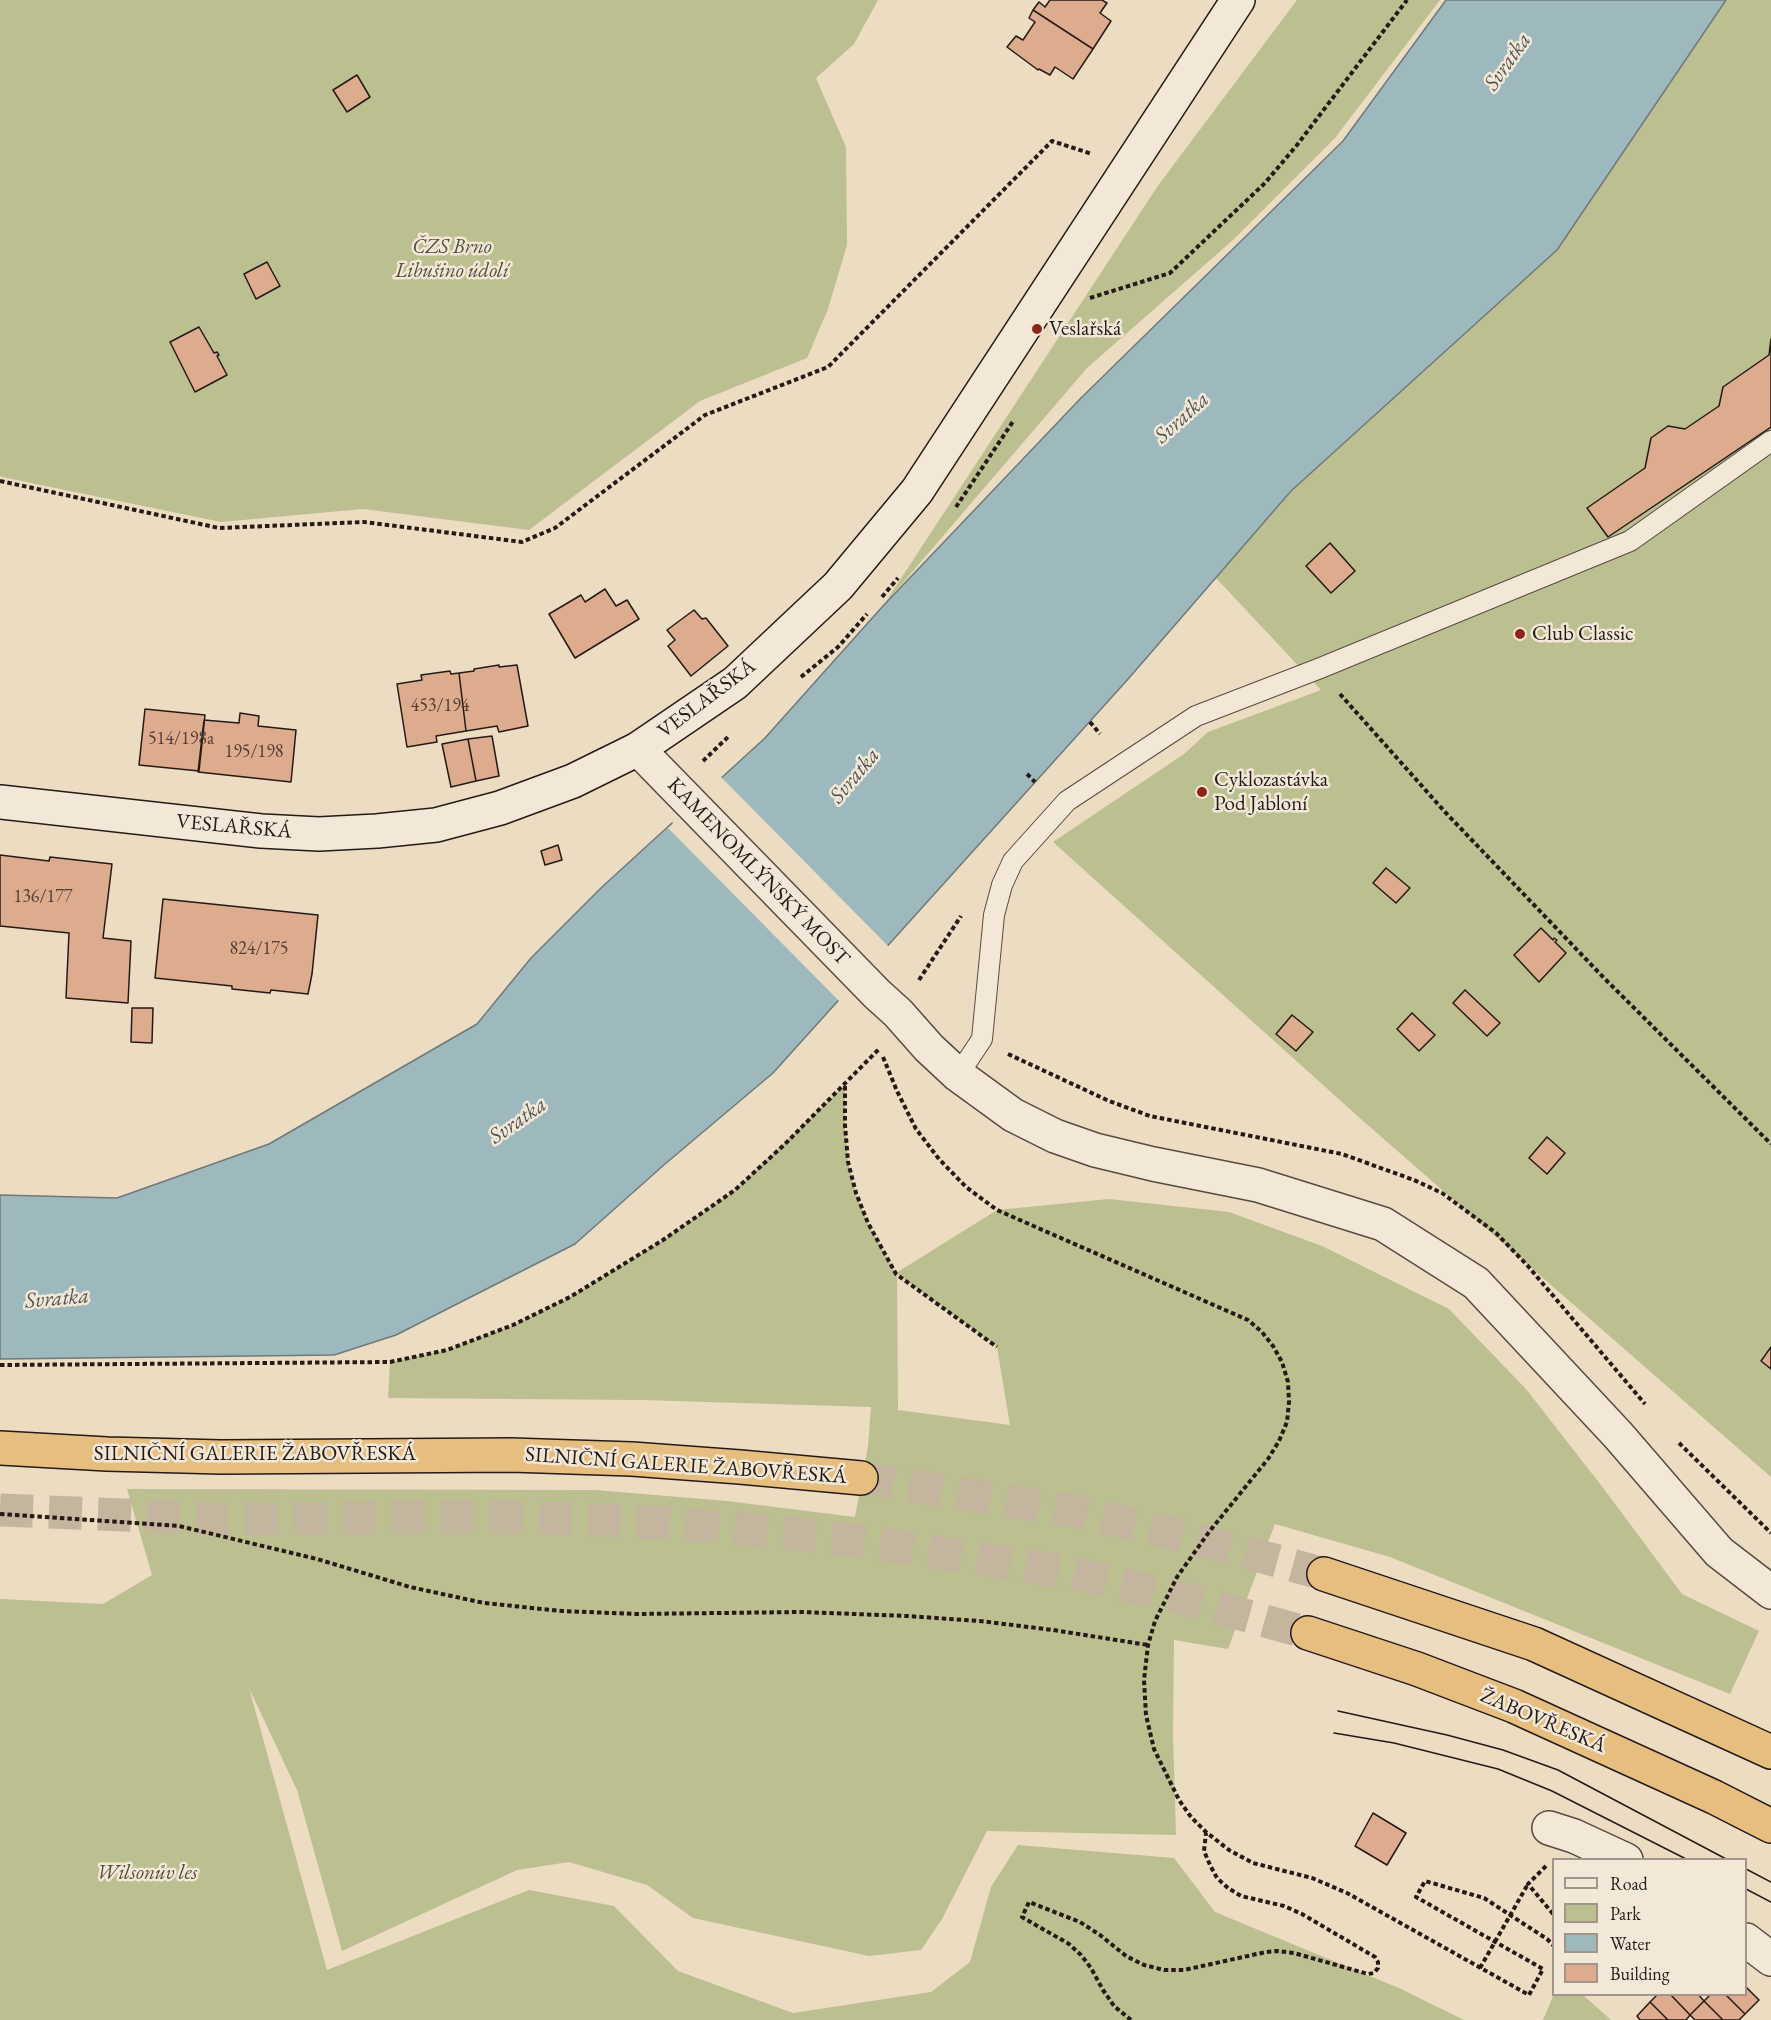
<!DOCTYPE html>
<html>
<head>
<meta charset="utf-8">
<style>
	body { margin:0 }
	#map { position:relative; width:1771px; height:2020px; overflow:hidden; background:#ecdcc1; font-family:"EB Garamond",serif }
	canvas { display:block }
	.legend { position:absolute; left:1552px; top:1858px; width:195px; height:138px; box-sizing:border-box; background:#f3e8d7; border:2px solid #a19689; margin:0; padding:8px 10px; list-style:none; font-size:18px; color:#251a15 }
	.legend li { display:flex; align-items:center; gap:12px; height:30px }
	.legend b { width:30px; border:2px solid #a19689 }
</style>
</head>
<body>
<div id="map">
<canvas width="1771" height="2020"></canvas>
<ul class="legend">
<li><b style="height:8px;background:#f3e8d7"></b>Road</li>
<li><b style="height:16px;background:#bcbf90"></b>Park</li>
<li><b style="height:16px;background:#9eb9be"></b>Water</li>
<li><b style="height:16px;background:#ddab8d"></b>Building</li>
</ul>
</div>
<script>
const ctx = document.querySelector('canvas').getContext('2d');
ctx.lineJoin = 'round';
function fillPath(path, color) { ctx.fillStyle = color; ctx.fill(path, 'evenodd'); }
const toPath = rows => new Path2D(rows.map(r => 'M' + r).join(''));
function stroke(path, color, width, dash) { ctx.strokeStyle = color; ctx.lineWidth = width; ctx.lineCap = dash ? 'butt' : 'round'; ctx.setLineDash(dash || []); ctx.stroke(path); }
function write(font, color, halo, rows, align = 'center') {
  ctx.font = font + ' "EB Garamond",serif'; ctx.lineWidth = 5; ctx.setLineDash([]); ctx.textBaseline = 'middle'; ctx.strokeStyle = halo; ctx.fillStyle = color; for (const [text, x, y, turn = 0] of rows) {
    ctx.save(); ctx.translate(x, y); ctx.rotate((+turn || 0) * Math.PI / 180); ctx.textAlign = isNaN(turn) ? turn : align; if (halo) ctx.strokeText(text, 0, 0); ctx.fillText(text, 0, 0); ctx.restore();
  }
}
fillPath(toPath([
	[0,0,878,0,854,44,816,78,846,147,847,245,828,309,807,358,700,401,529,530,363,509,221,522,2,477,0,476],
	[1297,0,1440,0,1335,138,1233,240,1087,368,883,606,1157,187],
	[1726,0,1771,0,1771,1477,1362,1120,1053,842,1184,754,1208,732,1321,690,1216,578,1291,491,1557,250],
	[845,1085,845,1125,848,1162,856,1193,868,1223,896,1273,997,1210,1109,1199,1229,1212,1322,1246,1449,1309,1526,1389,1604,1489,1682,1594,1759,1631,1730,1694,1390,1557,1275,1524,1228,1649,1174,1640,1173,1734,1176,1835,987,1831,942,1919,921,1950,869,1956,693,1918,647,1885,569,1862,517,1870,342,1951,297,1790,249,1688,327,1970,529,1890,614,1906,678,1971,793,2013,931,1992,970,1962,991,1887,1018,1845,1174,1858,1215,1912,1401,1989,1464,2020,0,2020,0,1599,103,1604,152,1575,127,1489,595,1490,727,1501,855,1517,868,1446,871,1407,642,1400,388,1398,390,1362,447,1350,513,1325,570,1297,663,1240,735,1190],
	[897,1274,997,1347,1010,1425,898,1410],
	[1554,1994,1583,1995,1611,2020,1543,2020]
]), '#bcbf90');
const water = toPath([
	[1446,0,1726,0,1557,250,1291,491,1129,678,773,1073,665,1164,575,1244,396,1335,334,1355,0,1359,0,1195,117,1198,269,1144,477,1024,531,958,602,887,765,738,883,606,1081,398,1343,141,1446,0]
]);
fillPath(water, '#9eb9be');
stroke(water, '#6e797a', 1.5);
fillPath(toPath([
	[721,777,890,948,841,1003,668,828,673,824,672,821,714,779,716,781]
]), '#ecdcc1');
const building = toPath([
	[1050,0,1102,0,1107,3,1100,13,1111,21,1093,49,1033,10,1039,2,1045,7,1050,0],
	[1033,10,1093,49,1073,79,1055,67,1050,75,1039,69,1038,70,1007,47,1016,36,1023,40,1035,22,1029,18,1033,10],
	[357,75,370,97,347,112,333,90,357,75],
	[267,262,280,286,256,299,244,274,267,262],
	[199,327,214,353,217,352,219,355,217,356,227,375,195,392,170,342,199,327],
	[1771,339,1771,427,1608,537,1587,508,1645,468,1651,438,1668,426,1685,429,1719,406,1723,387,1769,355,1771,339],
	[1330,543,1355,571,1331,593,1306,566,1330,543],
	[605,589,616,606,627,600,639,619,575,658,549,614,581,595,585,602,605,589],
	[694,610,702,619,706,618,728,646,691,676,668,646,675,640,667,630,694,610],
	[499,665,499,667,517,665,528,726,499,732,497,726,466,731,459,673,474,671,474,669,499,665],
	[450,671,451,674,459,673,466,731,436,736,437,742,407,747,397,684,422,680,421,675,450,671],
	[145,709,205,715,199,771,139,765,145,709],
	[240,713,259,716,258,726,296,730,291,782,198,772,204,720,239,723,240,713],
	[492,736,499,776,476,781,468,739,492,736],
	[468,739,476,781,451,787,442,744,468,739],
	[558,845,562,860,545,865,541,851,558,845],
	[0,855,49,861,50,857,112,864,103,938,131,941,128,1003,66,998,69,933,0,926,0,855],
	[1386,868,1410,888,1396,903,1373,883,1386,868],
	[163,899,318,915,312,974,308,994,271,990,270,993,232,989,232,986,155,978,163,899],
	[1541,928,1553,940,1554,938,1557,940,1555,942,1566,953,1539,982,1514,955,1541,928],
	[1465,990,1500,1023,1487,1036,1453,1003,1465,990],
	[132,1008,153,1008,152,1043,131,1042,132,1008],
	[1412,1013,1435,1035,1419,1051,1397,1029,1412,1013],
	[1292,1015,1313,1032,1296,1051,1276,1034,1292,1015],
	[1547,1137,1565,1153,1547,1174,1529,1158,1547,1137],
	[1771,1347,1771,1369,1761,1361,1771,1347],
	[1373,1813,1406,1833,1387,1865,1355,1846,1373,1813],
	[1746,1987,1759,2000,1745,2014,1725,1994,1746,1994,1746,1987],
	[1658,1994,1670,1994,1690,2015,1686,2020,1668,2020,1650,2002,1658,1994],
	[1670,1994,1698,1994,1704,2001,1690,2015,1670,1994],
	[1711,1994,1725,1994,1745,2014,1739,2020,1723,2020,1704,2001,1711,1994],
	[1704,2001,1723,2020,1695,2020,1690,2015,1704,2001],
	[1650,2002,1668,2020,1640,2020,1637,2016,1650,2002]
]);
fillPath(building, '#ddab8d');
stroke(building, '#251a15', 1.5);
stroke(toPath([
	[861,1478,1080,1512,1209,1542,1324,1574],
	[0,1510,220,1519,510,1517,629,1521,735,1528,839,1538,1069,1572,1194,1601,1308,1633]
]), '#c4b59f', 33, [33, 16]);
const lane = toPath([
	[958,1075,982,1039,994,915,1002,885,1013,861,1067,801,1196,716,1318,669,1630,541,1771,441]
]);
const street = toPath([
	[638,749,877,994,898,1013,929,1048,958,1075,1013,1115,1055,1136,1095,1150,1153,1164,1258,1185,1383,1224,1476,1283,1618,1435,1719,1552,1771,1592],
	[1549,1828,1574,1836,1626,1860],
	[1746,1940,1771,1959]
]);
const secondary = toPath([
	[0,802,261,831,319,834,377,831,436,825,500,808,573,781,638,749,735,683,838,586,917,491,1238,0]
]);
const highway = toPath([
	[0,1448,107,1454,221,1457,511,1455,632,1459,740,1467,861,1478],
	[1324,1574,1534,1644,1771,1752],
	[1308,1633,1417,1669,1514,1706,1714,1797,1771,1826]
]);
stroke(lane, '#574a40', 22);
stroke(street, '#574a40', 36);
stroke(secondary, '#251a15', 36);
stroke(highway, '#251a15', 36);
stroke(toPath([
	[1090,298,1170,273,1265,183,1297,145,1407,0],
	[0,481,219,528,364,522,522,542,555,528,705,415,828,367,1052,141,1092,154],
	[956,507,1014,420],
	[882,597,898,578],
	[801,677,838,647,867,614],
	[1340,694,1445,812,1604,978,1771,1144],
	[1090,722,1100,734],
	[703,761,728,737],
	[1027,774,1035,782],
	[919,980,961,916],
	[1008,1054,1109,1101,1150,1116,1342,1154,1414,1180,1442,1193,1496,1233,1527,1265,1645,1404],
	[883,1057,897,1091,916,1129,939,1159,966,1187,997,1210,1248,1320,1262,1332,1273,1346,1282,1362,1288,1382,1289,1402,1287,1422,1279,1441,1268,1459,1209,1532,1177,1577,1155,1621,1148,1645,1144,1680,1146,1715,1154,1749,1179,1800,1191,1817,1206,1832,1229,1850,1253,1863,1312,1878,1347,1893,1529,1995,1543,1969,1416,1897,1425,1881,1484,1898,1547,1939,1554,1946],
	[845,1086,845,1125,848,1162,856,1193,868,1223,896,1274,997,1347],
	[0,1365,390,1362,447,1350,513,1325,570,1297,663,1240,735,1190,785,1144,879,1049],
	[1679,1443,1771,1533],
	[0,1514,179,1526,317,1559,410,1587,484,1603,562,1611,637,1614,802,1612,907,1616,980,1621,1053,1630,1148,1645],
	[1546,1866,1528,1884,1554,1915],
	[1480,1968,1528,1884],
	[1131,2020,1114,2006,1103,1990,1091,1968,1081,1955,1069,1944,1022,1917,1029,1902,1080,1922,1100,1935,1126,1956,1144,1965,1164,1970,1184,1970,1266,1952,1277,1951,1294,1953,1368,1974,1374,1973,1378,1968,1378,1962,1375,1957,1302,1914,1284,1906,1241,1896,1228,1888,1217,1878,1210,1865,1204,1851,1206,1833]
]), '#251a15', 4, [4.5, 3]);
stroke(lane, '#f3e8d7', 20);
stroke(street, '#f3e8d7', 33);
stroke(secondary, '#f3e8d7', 33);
stroke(highway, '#e6be80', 33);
stroke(toPath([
	[1338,1711,1447,1735,1503,1750,1558,1770,1728,1860],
	[1334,1733,1394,1743,1498,1769,1552,1791,1688,1860],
	[1746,1869,1771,1882],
	[1746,1889,1771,1902]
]), '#251a15', 1.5);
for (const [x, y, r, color] of [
	[1037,329,6,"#8f2418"],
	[1520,634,6,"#8f2418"],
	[1202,792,6,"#8f2418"]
]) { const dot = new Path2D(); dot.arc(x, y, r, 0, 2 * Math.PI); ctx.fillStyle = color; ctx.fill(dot); stroke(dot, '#f3e8d7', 2); }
write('18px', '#533e33', null, [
	["453/194",440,706],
	["514/198a",181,739],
	["195/198",254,752],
	["136/177",43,897],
	["824/175",259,949]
]);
write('italic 21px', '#524c3a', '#f3e8d7', [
	["ČZS Brno",452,247],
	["Libušino údolí",452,271],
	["Wilsonův les",147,1873]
]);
write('21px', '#251a15', '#f3e8d7', [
	["Veslařská",1049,329],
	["Club Classic",1532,634],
	["Cyklozastávka",1214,780],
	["Pod Jabloní",1214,804]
], 'left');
write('21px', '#251a15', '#f3e8d7', [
	["VESLAŘSKÁ",707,699,-37],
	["VESLAŘSKÁ",234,827,5],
	["KAMENOMLÝNSKÝ MOST",758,872,46],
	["SILNIČNÍ GALERIE ŽABOVŘESKÁ",255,1454],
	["SILNIČNÍ GALERIE ŽABOVŘESKÁ",686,1466,4],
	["ŽABOVŘESKÁ",1543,1721,23]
]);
write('italic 22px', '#4f5250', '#f3e8d7', [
	["Svratka",1508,62,-55],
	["Svratka",1182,418,-42],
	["Svratka",855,776,-50],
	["Svratka",518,1121,-35],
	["Svratka",57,1299,-5]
]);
</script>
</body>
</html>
